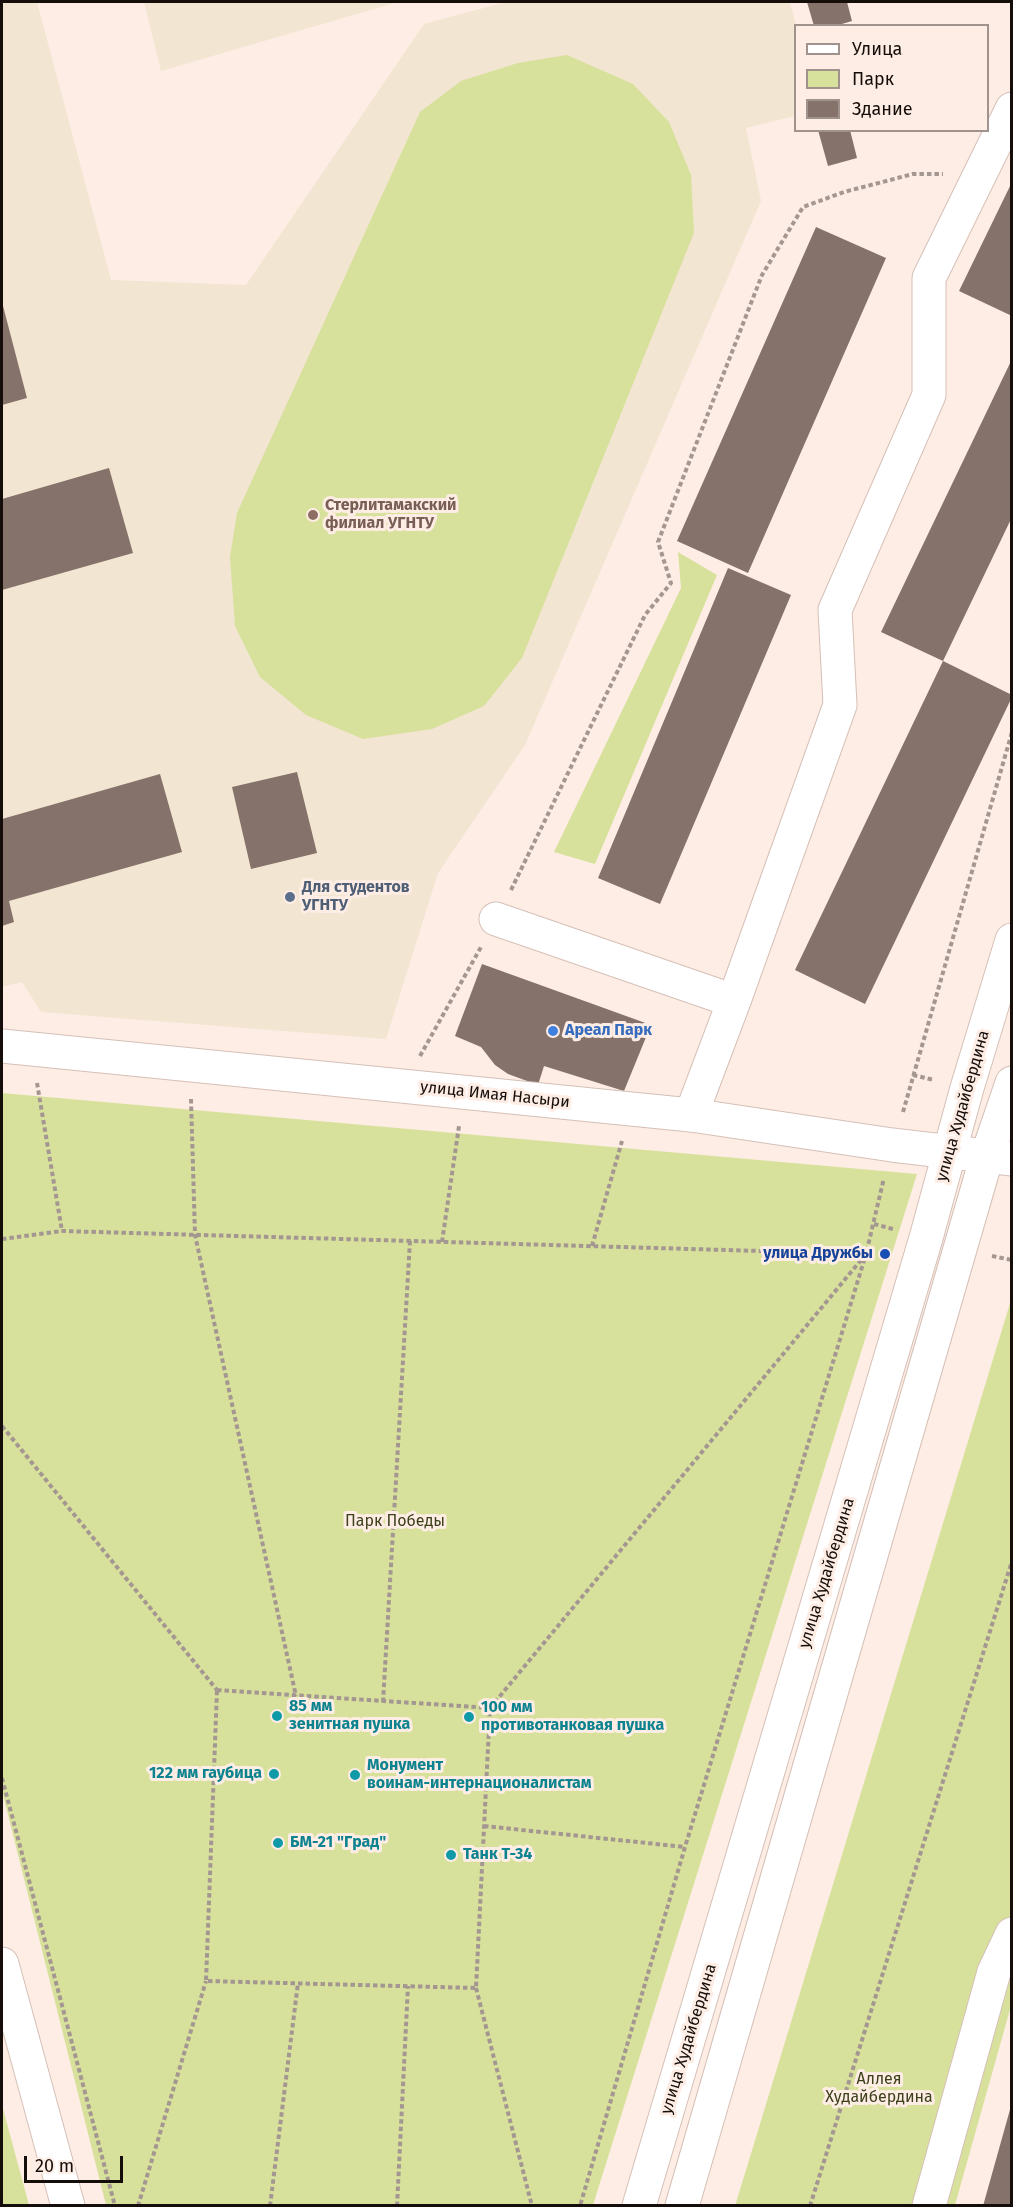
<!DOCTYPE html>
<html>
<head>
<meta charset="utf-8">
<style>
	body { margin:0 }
	#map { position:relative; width:1013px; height:2207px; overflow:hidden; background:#feede5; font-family:"Fira Sans",sans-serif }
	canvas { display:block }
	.frame { position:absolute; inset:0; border:3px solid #140d0a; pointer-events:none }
	.legend { position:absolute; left:794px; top:24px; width:195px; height:108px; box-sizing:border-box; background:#feede5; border:2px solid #a0938d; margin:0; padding:8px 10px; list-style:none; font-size:18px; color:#140d0a }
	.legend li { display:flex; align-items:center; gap:12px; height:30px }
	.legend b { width:30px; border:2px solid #a0938d }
	.scale { position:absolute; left:24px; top:2156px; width:99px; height:27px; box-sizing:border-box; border:3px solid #140d0a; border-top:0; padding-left:8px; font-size:18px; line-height:21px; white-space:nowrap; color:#140d0a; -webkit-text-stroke:4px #feede5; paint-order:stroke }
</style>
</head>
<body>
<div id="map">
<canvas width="1013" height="2207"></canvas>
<div class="frame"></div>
<ul class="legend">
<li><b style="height:8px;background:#fff"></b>Улица</li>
<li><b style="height:16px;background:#d8e19c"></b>Парк</li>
<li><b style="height:16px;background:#85726a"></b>Здание</li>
</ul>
<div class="scale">20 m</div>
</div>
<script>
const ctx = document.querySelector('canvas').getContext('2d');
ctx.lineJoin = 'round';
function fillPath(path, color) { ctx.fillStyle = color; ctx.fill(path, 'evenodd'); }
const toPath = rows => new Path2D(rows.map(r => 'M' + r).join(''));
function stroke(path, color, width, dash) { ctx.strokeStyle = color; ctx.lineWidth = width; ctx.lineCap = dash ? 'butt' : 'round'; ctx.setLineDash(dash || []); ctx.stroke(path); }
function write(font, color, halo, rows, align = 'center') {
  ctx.font = font + ' "Fira Sans",sans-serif'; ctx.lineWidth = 6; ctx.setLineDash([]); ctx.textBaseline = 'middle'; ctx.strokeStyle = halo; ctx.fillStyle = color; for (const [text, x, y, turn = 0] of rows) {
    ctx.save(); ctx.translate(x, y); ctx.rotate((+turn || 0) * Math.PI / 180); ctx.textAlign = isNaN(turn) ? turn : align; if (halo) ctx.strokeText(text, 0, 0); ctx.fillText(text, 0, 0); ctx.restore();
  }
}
fillPath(toPath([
	[2,2,37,2,111,280,246,285,424,24,506,2,790,2,796,25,795,116,746,128,761,201,525,745,438,873,386,1039,41,1012,22,982,2,987],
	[144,2,398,2,161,71]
]), '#f2e5d1');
fillPath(toPath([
	[567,55,633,84,669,122,691,175,694,233,522,658,484,706,432,729,363,739,306,715,260,677,235,626,230,557,237,513,420,112,461,81,518,63],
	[678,552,717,575,595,864,554,852,681,588],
	[2,1093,917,1174,593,2205,106,2205,2,1791],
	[1011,1300,1011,2006,955,2205,735,2206],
	[2,2105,29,2205,2,2205]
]), '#d8e19c');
fillPath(toPath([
	[807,2,847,2,852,21,835,26,814,26],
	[818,130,850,130,857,158,828,166],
	[1012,182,1012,316,959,291],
	[816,227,886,258,748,573,677,541],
	[2,302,27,398,2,405],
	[1012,359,1012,517,943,661,881,632],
	[109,468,133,553,2,590,2,499],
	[728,568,791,595,660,904,598,878],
	[943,661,1012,695,1012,697,865,1004,795,970],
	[297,772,317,853,251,869,232,787],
	[160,774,182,852,9,901,14,922,2,926,2,819],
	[482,964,651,1025,624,1091,544,1066,538,1085,508,1074,495,1065,481,1047,455,1036],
	[1011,2106,1012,2206,983,2206]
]), '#85726a');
const minor = toPath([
	[496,919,734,1001],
	[691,1115,734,1001,840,705,835,610,929,395,929,278,1012,109],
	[929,2206,994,1972,1012,1934]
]);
const major = toPath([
	[2,1046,691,1115,892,1145,1012,1159],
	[2,1964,68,2206],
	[639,2206,926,1238,967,1088,1012,940],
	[682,2206,987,1156,1012,1083]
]);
stroke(minor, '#d5c0b7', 35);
stroke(major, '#d5c0b7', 35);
stroke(toPath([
	[511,890,645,615,671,583,658,542,762,275,803,207,844,192,913,174,943,174],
	[420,1056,481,947],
	[913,1075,934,1080],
	[37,1083,62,1231],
	[191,1099,195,1235,296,1696],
	[903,1112,1012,732],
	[874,1224,893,1229],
	[2,1239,62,1231,866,1254,685,1847,580,2206],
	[442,1242,459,1126],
	[592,1246,622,1141],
	[992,1256,1012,1260],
	[2,1426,217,1690],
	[217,1690,490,1708,476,1988,206,1981,217,1690],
	[383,1702,410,1241],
	[490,1708,866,1254,884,1178],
	[2,1778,115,2206],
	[484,1826,685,1847],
	[476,1988,532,2206],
	[138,2206,206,1981],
	[270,2206,298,1983],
	[397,2206,408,1986],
	[810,2206,1012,1561]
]), '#a49791', 4, [4.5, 3]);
stroke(minor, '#fff', 33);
stroke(major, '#fff', 33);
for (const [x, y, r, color] of [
	[313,515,6,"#8d6e63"],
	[290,897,6,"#5c6f8a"],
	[553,1031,6,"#3f7fe0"],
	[885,1254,6,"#1a4fb4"],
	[277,1716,6,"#0f9aa8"],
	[469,1717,6,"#0f9aa8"],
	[274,1774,6,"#0f9aa8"],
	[355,1775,6,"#0f9aa8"],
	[278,1843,6,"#0f9aa8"],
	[451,1855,6,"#0f9aa8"]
]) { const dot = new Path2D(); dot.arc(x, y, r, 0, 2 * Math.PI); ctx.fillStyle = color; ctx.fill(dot); stroke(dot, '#feede5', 2); }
write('bold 16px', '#785e54', '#feede5', [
	["Стерлитамакский",325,506],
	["филиал УГНТУ",325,524]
], 'left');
write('bold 16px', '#4e5e75', '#feede5', [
	["Для студентов",302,888],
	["УГНТУ",302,906]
], 'left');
write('bold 16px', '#366cbe', '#feede5', [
	["Ареал Парк",565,1031]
], 'left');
write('16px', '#140d0a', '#feede5', [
	["улица Имая Насыри",495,1095,6],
	["улица Худайбердина",963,1106,-74],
	["улица Худайбердина",827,1573,-73],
	["улица Худайбердина",689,2039,-73]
]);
write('bold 16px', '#164399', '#feede5', [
	["улица Дружбы",873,1254]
], 'right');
write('16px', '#3c401b', '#feede5', [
	["Парк Победы",395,1522],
	["Аллея",879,2080],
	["Худайбердина",879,2098]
]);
write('bold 16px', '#0d838f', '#feede5', [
	["85 мм",289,1707],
	["зенитная пушка",289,1725],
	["100 мм",481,1708],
	["противотанковая пушка",481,1726],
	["Монумент",367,1766],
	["воинам-интернационалистам",367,1784],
	["122 мм гаубица",262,1774,"right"],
	["БМ-21 \"Град\"",290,1843],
	["Танк Т-34",463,1855]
], 'left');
</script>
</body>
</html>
